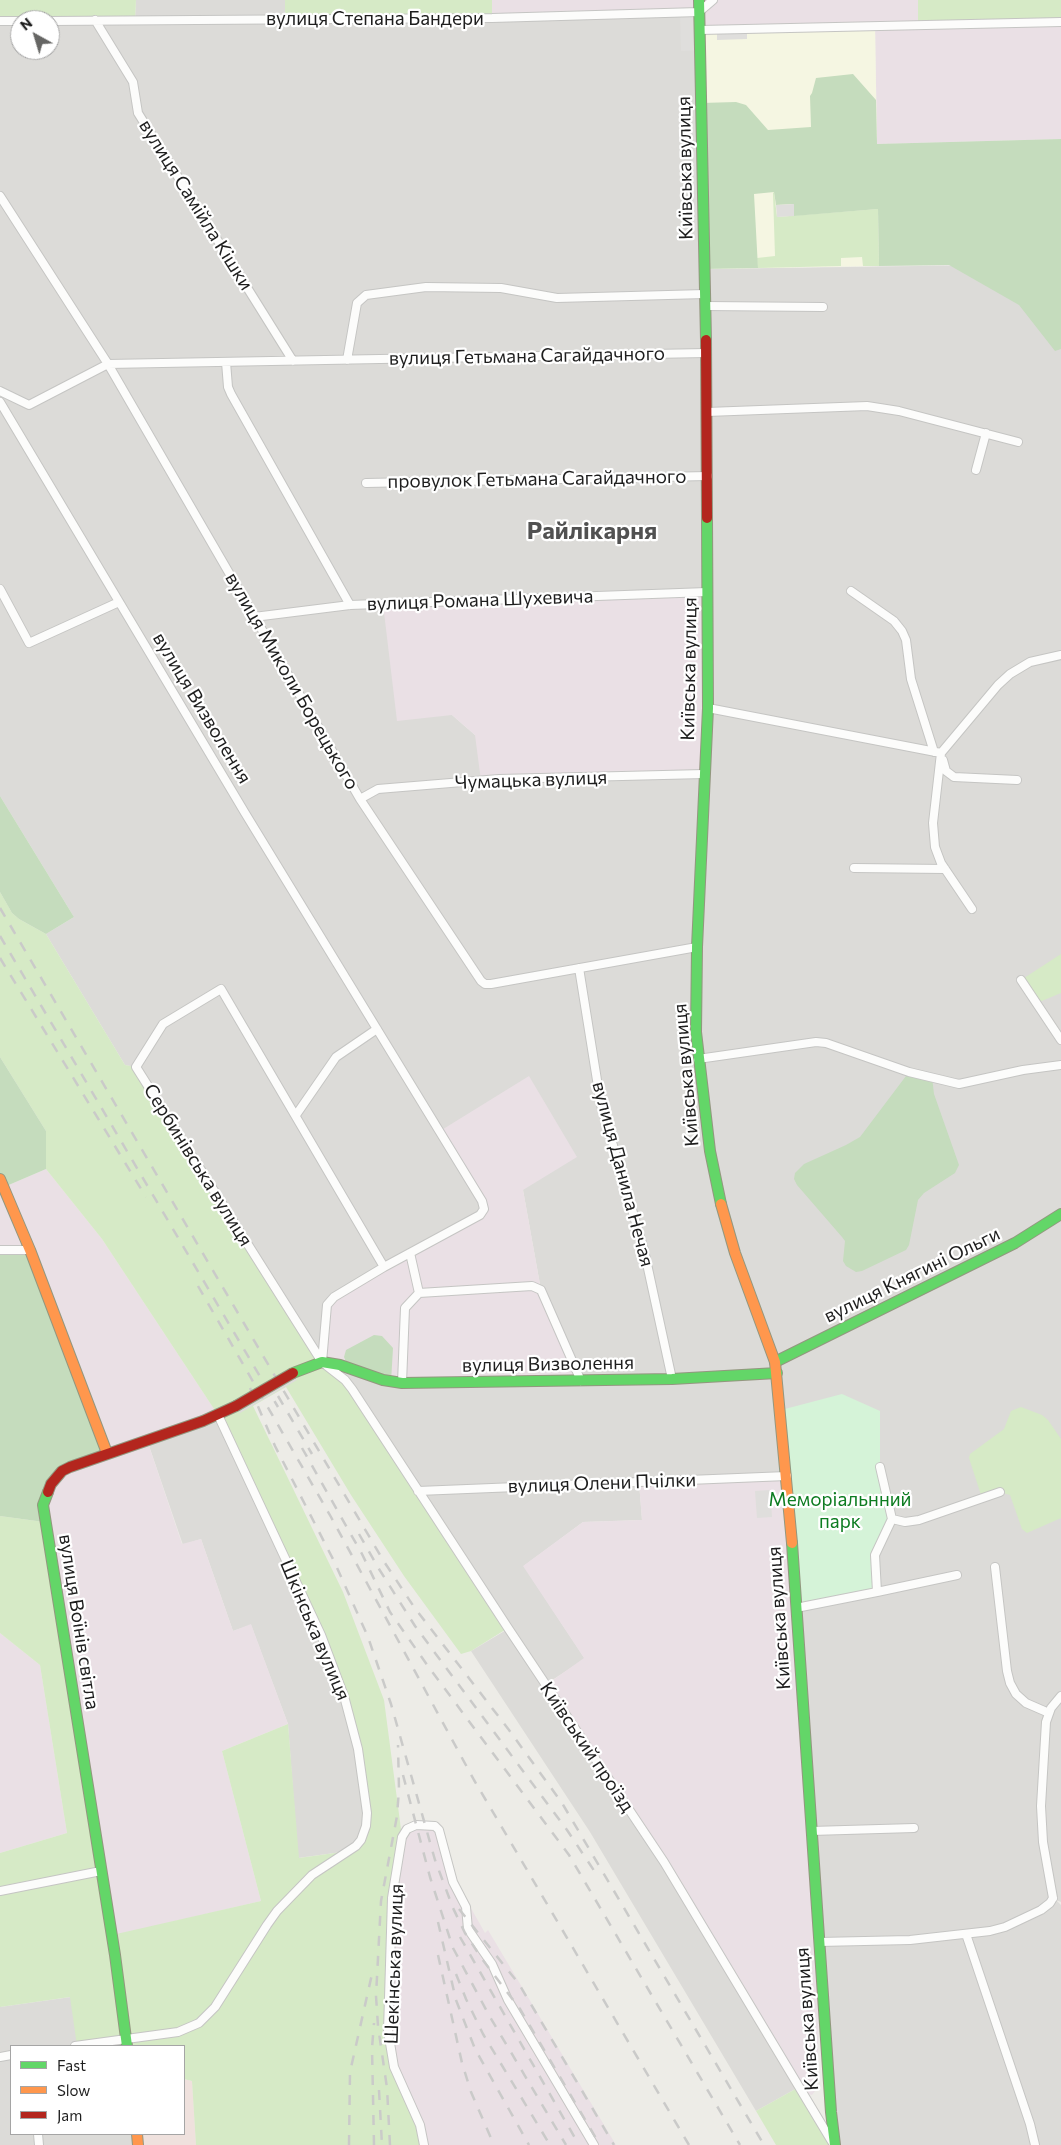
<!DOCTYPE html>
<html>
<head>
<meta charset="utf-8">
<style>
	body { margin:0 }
	#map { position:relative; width:1061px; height:2145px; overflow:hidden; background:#edece7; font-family:Commissioner,sans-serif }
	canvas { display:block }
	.legend { position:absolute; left:10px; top:2045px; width:175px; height:90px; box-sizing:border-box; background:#fff; border:1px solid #a5a5a5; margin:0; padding:6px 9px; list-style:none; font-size:15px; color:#1e1e1e }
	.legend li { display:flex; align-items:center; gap:10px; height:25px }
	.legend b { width:25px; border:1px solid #a5a5a5 }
	.north { position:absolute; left:10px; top:10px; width:50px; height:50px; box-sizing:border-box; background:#fff; border:1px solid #a5a5a5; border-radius:50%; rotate:321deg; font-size:14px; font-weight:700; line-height:20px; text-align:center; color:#1e1e1e }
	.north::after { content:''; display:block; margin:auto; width:18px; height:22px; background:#666664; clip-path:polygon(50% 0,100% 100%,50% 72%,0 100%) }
</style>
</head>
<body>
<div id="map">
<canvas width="1061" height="2145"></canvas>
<ul class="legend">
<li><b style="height:6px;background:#63d668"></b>Fast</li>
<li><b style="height:6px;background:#ff974d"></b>Slow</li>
<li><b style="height:6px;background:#b3261e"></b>Jam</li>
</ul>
<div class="north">N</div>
</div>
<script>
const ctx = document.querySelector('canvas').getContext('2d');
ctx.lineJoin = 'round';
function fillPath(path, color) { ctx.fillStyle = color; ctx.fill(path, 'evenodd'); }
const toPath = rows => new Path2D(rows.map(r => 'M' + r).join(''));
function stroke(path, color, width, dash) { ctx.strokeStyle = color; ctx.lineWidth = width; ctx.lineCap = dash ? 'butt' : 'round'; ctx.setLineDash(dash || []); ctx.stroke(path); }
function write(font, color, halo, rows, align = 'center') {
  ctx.font = font + ' Commissioner,sans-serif'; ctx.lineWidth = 4.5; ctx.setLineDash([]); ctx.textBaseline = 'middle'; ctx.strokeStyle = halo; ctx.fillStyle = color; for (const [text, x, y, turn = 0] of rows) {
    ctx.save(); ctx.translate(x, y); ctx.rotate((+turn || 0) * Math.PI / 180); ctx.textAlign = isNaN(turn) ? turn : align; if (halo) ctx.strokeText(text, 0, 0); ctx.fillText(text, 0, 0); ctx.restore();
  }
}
fillPath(toPath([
	[136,0,285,0,285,19,699,12,705,269,1061,264,1061,1902,1056,1900,1061,1905,1061,2145,835,2145,797,1619,639,1482,642,1520,583,1522,524,1566,585,1659,546,1684,664,1862,799,2087,756,2111,590,1832,471,1651,508,1629,322,1362,136,1067,125,1065,46,934,74,917,0,796,0,21,20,21,20,50,50,50,50,21,135,20],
	[452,715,704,774,475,735],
	[523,1190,541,1290,484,1209],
	[218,1415,302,1593,356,1738,366,1826,349,1851,298,1858,288,1724,251,1625,233,1631,201,1539,183,1545,147,1440],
	[71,1997,126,2039,127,2046,11,2046,11,2134,137,2134,138,2145,0,2145,0,2007]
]), '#dcdbd8');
fillPath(toPath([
	[184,2079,192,2081,196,2145,138,2145,137,2134,184,2134]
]), '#efe1dd');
fillPath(toPath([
	[492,0,918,0,918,25,1061,22,1061,139,877,144,875,26,700,30,699,13,492,18],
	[707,592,704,774,481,781,475,735,452,715,397,721,383,604],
	[529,1076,577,1157,523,1190,541,1290,581,1381,402,1383,322,1362,327,1305,484,1209,440,1131],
	[46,1169,102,1239,218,1415,147,1440,182,1544,201,1539,233,1631,251,1624,288,1724,222,1751,261,1901,112,1936,0,1250,0,1179,4,1187],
	[787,1476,819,1942,818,2087,812,2095,806,2093,664,1862,546,1685,584,1658,523,1566,583,1522,642,1520,639,1482],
	[0,1633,40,1665,67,1833,0,1853],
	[435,1826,450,1871,485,1933,488,1930,616,2145,424,2145,394,2067,388,2031,392,1898,407,1829]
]), '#eae0e5');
fillPath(toPath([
	[875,26,879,266,704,269,700,30]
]), '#f5f6e2');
fillPath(toPath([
	[0,0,136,0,135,20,0,21],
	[285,0,492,0,492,18,285,19],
	[918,0,1061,0,1061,22,918,25],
	[774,192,777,217,878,209,879,266,863,266,862,257,841,258,841,266,758,268,757,258,775,256,773,193],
	[0,892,12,913,19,919,46,934,125,1065,136,1067,322,1362,337,1373,508,1628,471,1651,461,1654,404,1576,351,1495,286,1387,253,1406,343,1592,384,1700,402,1837,392,1898,388,2031,394,2067,411,2105,424,2145,196,2145,192,2081,184,2079,184,2046,126,2046,126,2040,77,2046,70,1997,0,2007,0,1853,67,1833,40,1665,0,1633,0,1516,44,1522,112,1935,261,1901,222,1751,288,1724,299,1858,349,1851,366,1826,358,1749,336,1673,218,1415,102,1239,46,1169,46,1131,0,1057],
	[1061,954,1061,993,1037,1003,1021,980],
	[1021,1407,1042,1415,1048,1420,1061,1439,1061,1518,1027,1533,1022,1529,1010,1495,1000,1492,982,1498,969,1458,970,1454,1004,1429,1011,1411],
	[799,2087,834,2145,776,2145,756,2111]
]), '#d6eac6');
fillPath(toPath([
	[853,74,876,100,877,144,1061,139,1061,349,1055,351,1019,305,949,265,879,266,878,209,794,216,793,204,776,205,774,192,754,194,758,268,704,269,701,103,736,102,746,105,768,130,811,127,810,96,812,93,816,78],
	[0,796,74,917,46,934,19,919,12,913,0,892],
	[0,1057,46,1131,46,1169,4,1187,0,1179],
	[909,1072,932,1077,934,1094,959,1165,955,1173,924,1193,918,1200,909,1245,906,1250,862,1271,856,1272,846,1266,843,1261,845,1241,842,1237,797,1185,794,1179,795,1173,804,1164,846,1145,860,1137],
	[0,1250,30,1250,107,1453,79,1463,51,1484,44,1522,0,1516],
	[374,1335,382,1336,393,1348,391,1382,348,1367,344,1357,346,1350]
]), '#c5dcbd');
fillPath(toPath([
	[842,1394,880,1411,880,1467,892,1519,876,1551,877,1592,796,1608,781,1410]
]), '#d5f3d8');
fillPath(toPath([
	[699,12,700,50,681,51,680,13],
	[747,29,747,39,717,40,717,30],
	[794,204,794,216,777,217,776,205],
	[770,1490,772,1517,757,1518,755,1491]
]), '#dfdedc');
fillPath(toPath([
	[290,1369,297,1380,240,1413,233,1402]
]), '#dddcda');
const street = toPath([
	[95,20,133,82,138,113,293,361],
	[0,21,20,21],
	[50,21,492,18,699,12,713,0],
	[700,30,1061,22],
	[0,196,108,364,360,799,481,981,485,984,491,984,697,947],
	[705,306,823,307],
	[347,360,357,303,366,295,426,287,501,288,557,298,705,294],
	[226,362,228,387,231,394,350,605],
	[0,391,29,405,108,364,706,353],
	[0,402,245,813,482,1201,484,1209,480,1215,384,1267,334,1297,327,1305,322,1362],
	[707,412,867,406,899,411,1018,442],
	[976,470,986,433],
	[366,483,708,476],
	[0,589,29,643,119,602],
	[851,591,894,621,902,631,906,640,911,679,934,752],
	[254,617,350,605,707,592],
	[708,708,941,753],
	[941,753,933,823,935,847,941,863,972,909],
	[941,753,998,685,1010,674,1030,662,1061,655],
	[943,760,946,771,954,777,1017,780],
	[360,799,378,789,499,779,704,774],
	[854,868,945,869],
	[579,968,601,1105,644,1250,672,1379],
	[1021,980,1061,1040],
	[698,1059,816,1042,826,1043,909,1072,959,1084,1023,1070,1061,1065],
	[296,1115,336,1057,377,1029],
	[0,1250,30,1250],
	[410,1253,419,1293],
	[384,1267,221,989,163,1024,136,1067,322,1362,345,1380,352,1389,508,1628,664,1862,834,2145],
	[402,1383,405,1308,419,1293,532,1286,541,1290,581,1381],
	[880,1467,892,1519],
	[418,1491,787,1476],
	[995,1567,1007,1671,1010,1683,1016,1694,1026,1703,1049,1713],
	[877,1592,957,1575],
	[796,1608,877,1592,875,1555,892,1519,905,1522,919,1520,1000,1492],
	[811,1831,914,1828],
	[0,1891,101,1871],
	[1053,1898,1043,1842,1041,1806,1046,1722,1051,1708,1061,1696],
	[966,1934,1030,2124,1035,2145],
	[819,1942,910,1940,990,1931,1005,1927,1041,1910,1050,1903,1053,1898],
	[75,2046,178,2032,199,2023,215,2007,267,1925,277,1911,312,1875,356,1846,361,1840,366,1826,367,1813,358,1749,344,1696,321,1635,218,1415],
	[0,2057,11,2055],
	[38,2134,39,2145],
	[424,2145,420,2125,394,2067,388,2031,392,1898,402,1837,407,1829,416,1825,435,1826,439,1830,453,1882,466,1907,468,1929,492,1964,508,2000,594,2145]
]);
const fast = toPath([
	[699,0,706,340],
	[707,518,708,708,697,947,696,1032,710,1151,721,1204],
	[775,1362,1015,1243,1061,1214],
	[293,1373,322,1362,340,1365,383,1380,402,1383,672,1379,777,1373],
	[48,1492,43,1505,115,1955,127,2046],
	[792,1543,831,2112,835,2145]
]);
const slow = toPath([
	[0,1179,30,1250,107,1453],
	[721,1204,735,1253,775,1362,792,1543],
	[137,2134,138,2145]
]);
const jam = toPath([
	[706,340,707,518],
	[48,1492,51,1484,62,1471,70,1467,203,1421,236,1406]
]);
stroke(street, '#c5c5c3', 10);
stroke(fast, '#93977f', 12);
stroke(slow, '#93977f', 12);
stroke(jam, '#93977f', 12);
stroke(street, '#fcfcfb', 8);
stroke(fast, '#63d668', 10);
stroke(slow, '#ff974d', 10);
stroke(jam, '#b3261e', 10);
stroke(toPath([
	[0,908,383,1560,414,1607,509,1730,562,1803,764,2145],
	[0,936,278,1407],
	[0,958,146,1197],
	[198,1286,331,1517,474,1780,689,2145],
	[250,1388,275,1446,334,1561,368,1637,391,1704,435,1860,453,1908,465,1933,482,1959,520,2009,600,2145],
	[278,1396,312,1454],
	[302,1448,362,1554,390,1612,430,1669,569,1855,740,2145],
	[359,1534,379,1569,415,1626,567,1830,599,1878],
	[403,1775,430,1877,453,1948,490,2017,566,2145],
	[459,1909,519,1984,614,2145],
	[438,1922,456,2000,475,2049,529,2145],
	[460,1937,579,2145],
	[438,1955,462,2063,471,2092,494,2145],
	[456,1974,466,1999,483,2034,550,2145],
	[379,2090,382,2145],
	[349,2145,350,2072,372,1974],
	[374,2145,372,2048,374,2023],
	[390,2145,387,2088,378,2026,376,1996,381,1901,397,1816,399,1789,398,1745]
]), '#cacac9', 2.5, [10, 10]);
const jamBridge = toPath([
	[236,1406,293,1373]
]);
stroke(jamBridge, '#93977f', 12, []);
stroke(jamBridge, '#b3261e', 10);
write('19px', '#1e1e1e', '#fff', [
	["вулиця Степана Бандери",375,19],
	["Київська вулиця",685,168,-91],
	["вулиця Самійла Кішки",196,205,58],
	["вулиця Гетьмана Сагайдачного",527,356,-1],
	["провулок Гетьмана Сагайдачного",537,479,-1],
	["вулиця Романа Шухевича",480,600,-2],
	["Київська вулиця",689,669,-89],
	["вулиця Миколи Борецького",292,681,60],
	["вулиця Визволення",202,708,59],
	["Чумацька вулиця",531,780,-2],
	["Київська вулиця",686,1075,-95],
	["Сербинівська вулиця",198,1165,58],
	["вулиця Данила Нечая",623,1174,75],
	["вулиця Княгині Ольги",912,1275,-26],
	["вулиця Визволення",548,1364,-1],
	["вулиця Олени Пчілки",602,1483,-2],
	["Київська вулиця",779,1618,-94],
	["вулиця Воїнів світла",79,1622,81],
	["Шкінська вулиця",315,1630,67],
	["Київський проїзд",587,1747,56],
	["Шекінська вулиця",394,1964,-88],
	["Київська вулиця",807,2019,-94]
]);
write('19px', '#0d7c21', '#fff', [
	["Меморіальнний",840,1500],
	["парк",840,1522]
]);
write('bold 24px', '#515151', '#fff', [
	["Райлікарня",592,531]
]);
</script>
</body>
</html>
